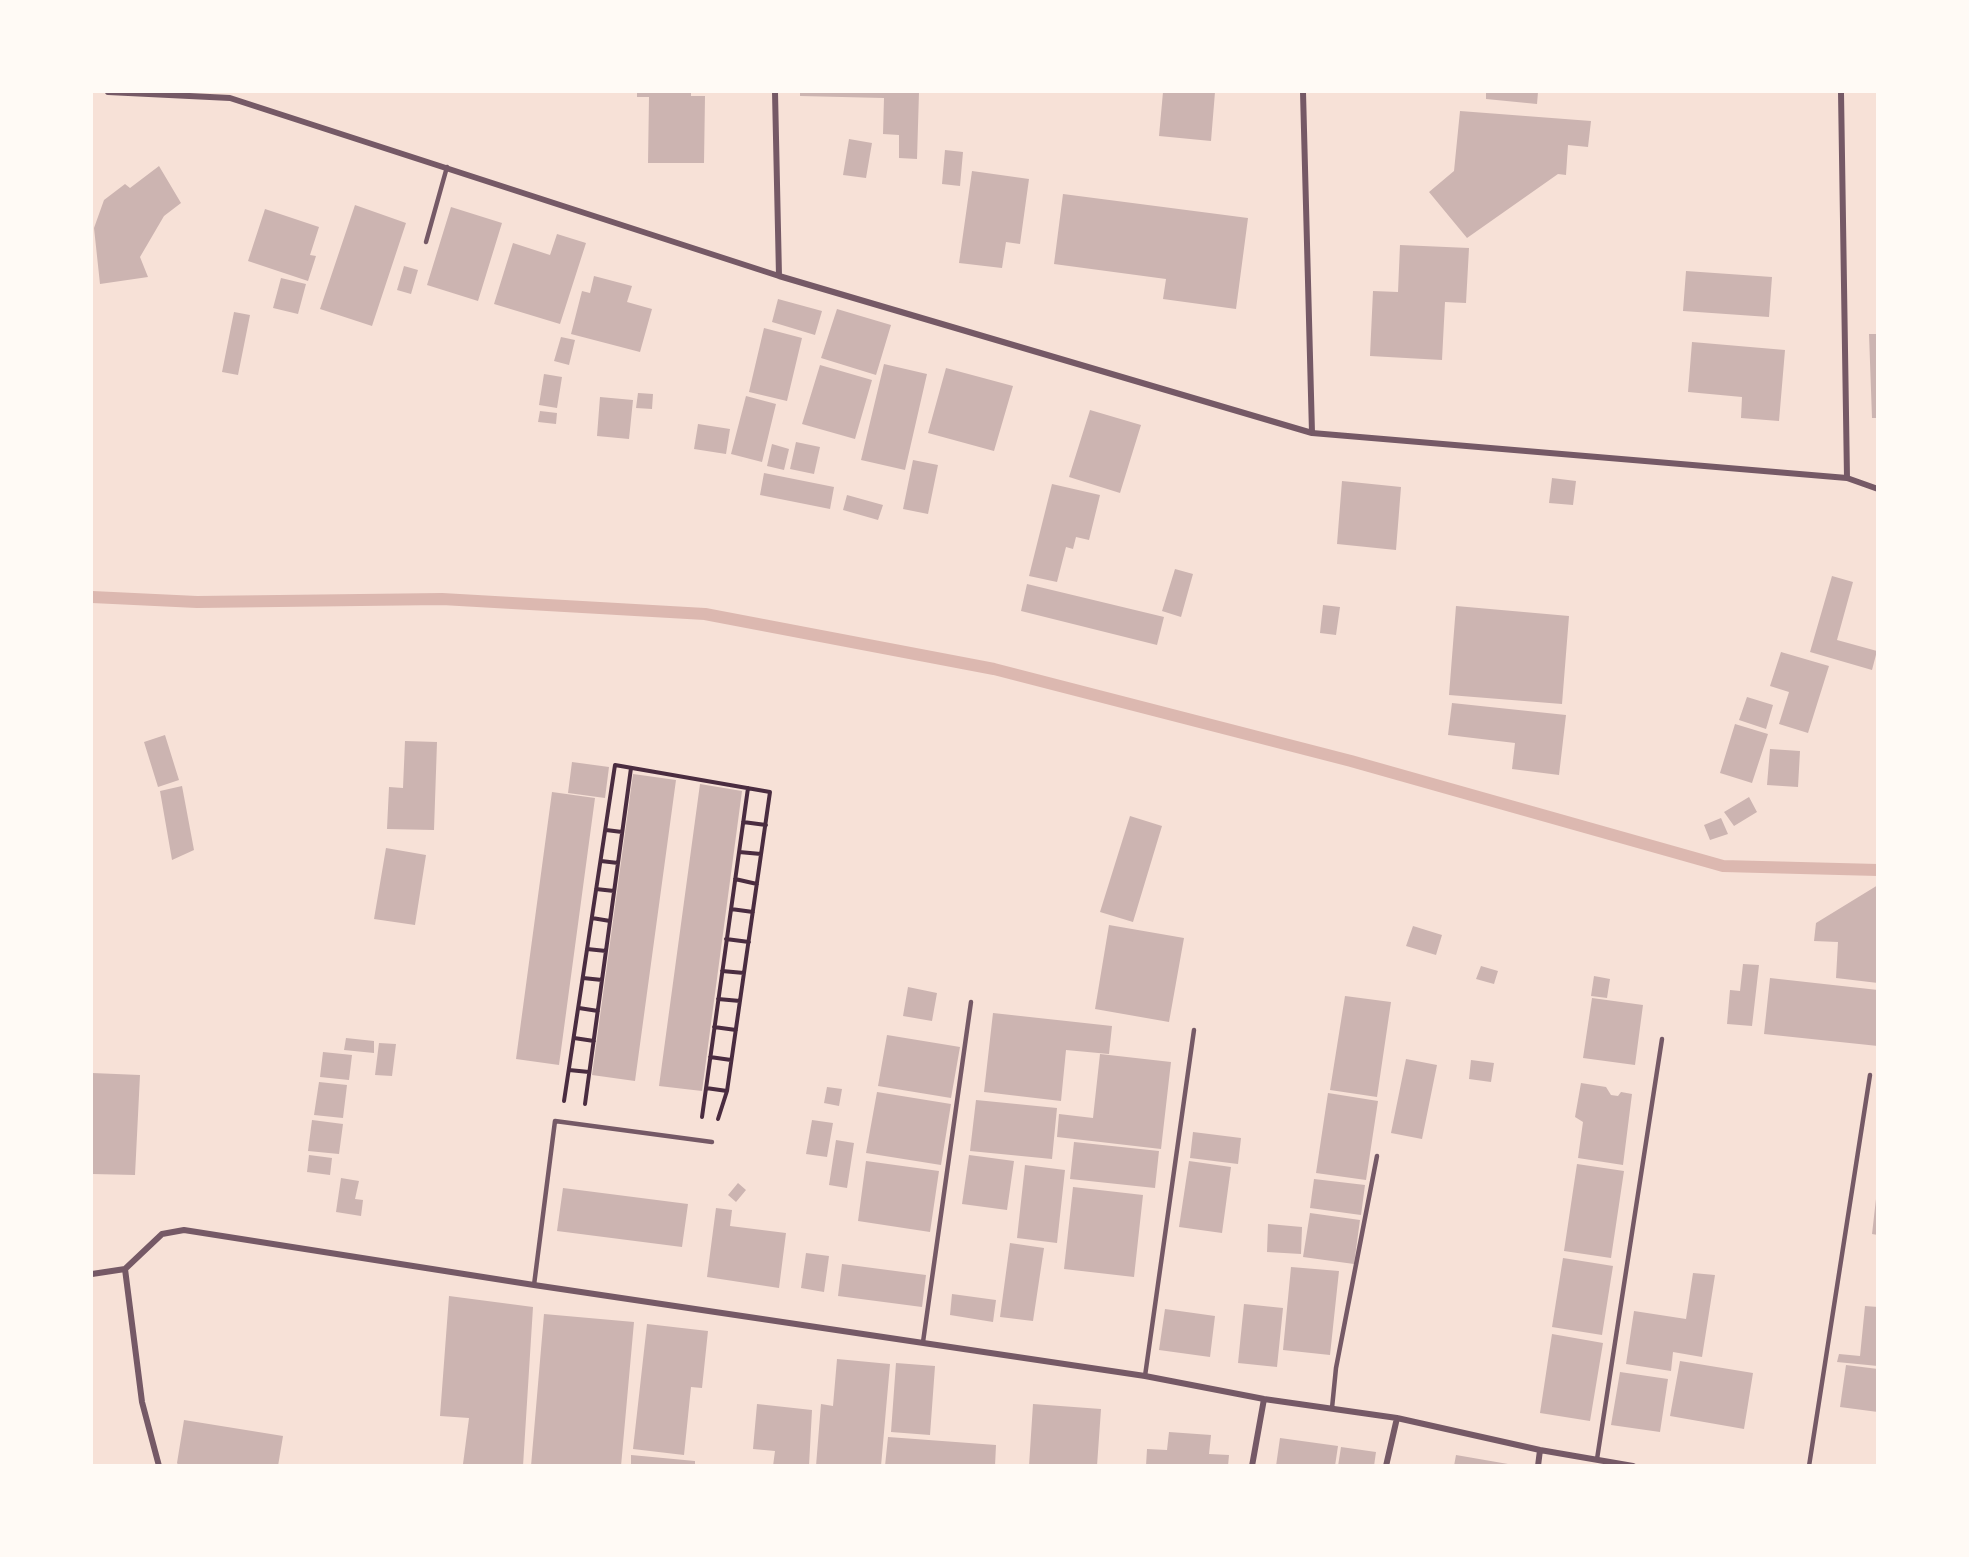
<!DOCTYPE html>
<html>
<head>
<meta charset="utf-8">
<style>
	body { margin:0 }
	#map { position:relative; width:1969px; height:1557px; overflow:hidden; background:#f7e1d7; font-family:"Varela Round",sans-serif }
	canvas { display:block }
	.frame { position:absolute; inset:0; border:93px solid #fffaf5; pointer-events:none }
</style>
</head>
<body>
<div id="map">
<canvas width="1969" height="1557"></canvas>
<div class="frame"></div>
</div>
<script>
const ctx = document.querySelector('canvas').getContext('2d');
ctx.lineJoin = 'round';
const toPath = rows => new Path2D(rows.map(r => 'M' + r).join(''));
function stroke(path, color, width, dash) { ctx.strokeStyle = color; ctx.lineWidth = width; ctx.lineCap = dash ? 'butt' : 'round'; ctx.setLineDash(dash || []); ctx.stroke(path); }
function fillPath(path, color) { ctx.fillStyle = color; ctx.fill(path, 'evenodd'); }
stroke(toPath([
	[92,597,197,602,442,599,705,614,994,669,1351,761,1723,866,1878,870]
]), '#dcb8b0', 12);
fillPath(toPath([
	[637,92,691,92,691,96,705,96,704,163,648,163,649,97,637,97],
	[800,92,919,92,917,159,899,158,899,135,883,134,884,98,800,96],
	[1163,92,1215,92,1211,141,1159,136],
	[1486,92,1538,92,1537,104,1486,99],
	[1460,111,1591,121,1588,147,1568,145,1566,175,1558,174,1467,238,1429,192,1454,171],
	[849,139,872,143,866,178,843,175],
	[945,150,963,152,960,186,942,184],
	[159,166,181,203,164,216,140,257,148,277,100,284,94,228,104,200,125,184,130,188],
	[972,171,1029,179,1020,244,1006,242,1002,268,959,263],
	[1063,194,1248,218,1236,309,1163,299,1166,279,1054,264],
	[355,205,406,223,372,326,320,309],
	[451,207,502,223,478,301,427,285],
	[265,209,319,227,310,255,316,256,308,281,248,261],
	[557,234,586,243,560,324,494,304,513,243,550,255],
	[1400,245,1469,248,1466,303,1445,302,1442,360,1370,356,1373,291,1398,292],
	[404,266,418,270,411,294,397,290],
	[1686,271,1772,277,1769,317,1683,311],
	[594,276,632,286,627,302,652,309,640,352,571,334,582,291,590,293],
	[281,278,306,284,298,314,273,308],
	[778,299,822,311,815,335,772,322],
	[837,309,891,325,876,375,821,358],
	[234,312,250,315,238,375,222,372],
	[764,328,802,338,787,401,749,392],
	[1869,334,1878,334,1878,418,1872,418],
	[561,337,575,340,569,365,554,361],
	[1692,342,1785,350,1779,421,1741,418,1742,397,1688,392],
	[884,364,927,374,905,470,861,460],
	[820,365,872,380,855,439,802,424],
	[946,368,1013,386,994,451,928,433],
	[544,374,562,377,557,408,539,405],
	[638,393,653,394,652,409,636,408],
	[746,396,776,404,762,462,731,454],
	[600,397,633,400,629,439,597,436],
	[1090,410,1141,425,1120,493,1069,477],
	[540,411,557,413,556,424,538,422],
	[698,424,730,429,726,454,694,449],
	[796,442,820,447,814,474,790,469],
	[772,444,789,449,784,470,767,466],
	[913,460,938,465,928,514,903,509],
	[764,473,834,487,830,509,760,495],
	[1552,478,1576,481,1573,505,1549,503],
	[1342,481,1401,487,1396,550,1337,544],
	[1052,484,1100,495,1089,540,1076,537,1073,549,1066,547,1057,582,1029,576],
	[847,495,883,505,878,520,843,510],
	[1175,569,1193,574,1181,617,1162,611],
	[1832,576,1853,582,1837,640,1877,651,1872,670,1810,652],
	[1027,584,1164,617,1157,645,1021,611],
	[1323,605,1340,607,1336,635,1320,633],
	[1456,606,1569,616,1562,704,1449,695],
	[1781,652,1829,666,1808,733,1779,724,1789,692,1770,686],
	[1747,697,1773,705,1766,729,1739,720],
	[1452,703,1566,715,1559,775,1512,769,1515,743,1448,735],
	[1735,724,1768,734,1752,783,1720,773],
	[165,735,179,780,158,787,144,742],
	[405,741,437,742,434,830,387,829,389,787,403,788],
	[1770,749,1800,751,1798,787,1767,785],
	[572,762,609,767,605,798,568,793],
	[633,774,676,780,635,1081,592,1075],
	[700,784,742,791,702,1091,659,1086],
	[182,786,194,850,172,860,160,791],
	[552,792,595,798,559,1065,516,1059],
	[1749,797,1757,812,1734,826,1724,812],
	[1130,816,1162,826,1133,922,1100,912],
	[1721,818,1728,834,1710,840,1704,825],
	[386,848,426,855,415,925,374,919],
	[1878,885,1878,983,1836,978,1838,942,1814,941,1816,923],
	[1109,925,1184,938,1169,1022,1095,1009],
	[1413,926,1442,935,1436,955,1406,946],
	[1743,964,1759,965,1752,1026,1727,1024,1730,990,1740,991],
	[1481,966,1498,971,1494,984,1476,979],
	[1594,976,1610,979,1607,998,1591,996],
	[1770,978,1878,990,1878,1046,1764,1034],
	[908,987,937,993,932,1021,903,1016],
	[1345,996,1391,1002,1377,1097,1330,1090],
	[1592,998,1643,1005,1635,1065,1583,1058],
	[993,1013,1112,1026,1109,1054,1066,1050,1061,1101,984,1092],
	[887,1035,960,1047,951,1098,878,1086],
	[346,1038,374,1041,374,1053,344,1050],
	[379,1043,396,1044,392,1076,375,1075],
	[323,1052,352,1055,349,1080,320,1077],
	[1100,1054,1171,1062,1161,1149,1057,1137,1059,1114,1093,1118],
	[1406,1059,1437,1065,1422,1139,1391,1133],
	[1471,1060,1494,1063,1491,1082,1469,1079],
	[92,1073,140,1075,135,1175,92,1174],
	[319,1082,347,1085,343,1118,314,1115],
	[1581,1083,1606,1087,1611,1095,1618,1096,1621,1092,1632,1094,1623,1165,1578,1158,1583,1122,1575,1117],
	[827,1087,842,1089,839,1106,824,1103],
	[877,1092,951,1104,941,1165,866,1153],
	[1328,1093,1378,1101,1366,1180,1316,1173],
	[976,1100,1057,1108,1052,1159,970,1151],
	[312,1120,343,1124,339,1154,308,1151],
	[812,1120,833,1123,827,1157,806,1154],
	[1193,1132,1241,1138,1238,1164,1190,1158],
	[836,1140,854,1143,847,1188,829,1185],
	[1074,1142,1159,1151,1155,1188,1070,1179],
	[309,1155,332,1158,330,1175,307,1172],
	[969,1155,1014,1161,1007,1210,962,1204],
	[866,1161,939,1171,930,1232,858,1221],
	[1189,1161,1231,1167,1222,1233,1179,1227],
	[1577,1164,1624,1171,1611,1258,1564,1251],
	[1025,1165,1065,1170,1057,1243,1017,1238],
	[341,1178,359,1181,355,1199,363,1200,361,1216,336,1212],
	[1314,1179,1365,1185,1361,1215,1310,1208],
	[738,1183,746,1190,736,1202,728,1195],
	[1073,1187,1143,1195,1134,1277,1064,1269],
	[563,1188,688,1204,682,1247,557,1231],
	[1876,1199,1878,1199,1878,1235,1872,1234],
	[716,1208,732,1210,730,1226,786,1233,779,1288,707,1277],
	[1310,1213,1360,1220,1354,1264,1303,1257],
	[1268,1224,1302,1227,1301,1254,1267,1252],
	[1010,1243,1044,1248,1033,1321,1000,1317],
	[806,1253,829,1256,824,1292,801,1288],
	[1563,1258,1613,1266,1602,1335,1552,1327],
	[842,1264,926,1275,922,1307,838,1296],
	[1291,1267,1339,1271,1330,1355,1283,1350],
	[1693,1273,1715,1275,1702,1357,1673,1352,1671,1371,1626,1364,1634,1311,1686,1319],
	[952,1294,996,1300,993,1322,950,1315],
	[449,1296,533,1307,523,1466,463,1464,469,1418,440,1416],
	[1244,1304,1283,1308,1277,1367,1238,1363],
	[1865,1306,1878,1307,1878,1366,1837,1362,1839,1354,1860,1356],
	[1165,1309,1215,1316,1210,1357,1159,1350],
	[544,1314,634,1322,621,1466,531,1466],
	[647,1324,708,1331,702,1388,691,1387,684,1455,633,1449],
	[1552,1334,1603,1343,1590,1421,1540,1413],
	[837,1359,890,1364,881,1466,816,1466,821,1404,833,1406],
	[1680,1361,1753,1373,1744,1429,1670,1416],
	[896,1363,935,1366,930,1435,891,1432],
	[1846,1365,1878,1369,1878,1412,1840,1407],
	[1620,1372,1668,1379,1660,1432,1611,1425],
	[757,1404,812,1410,809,1466,773,1466,775,1451,753,1449],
	[1033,1404,1101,1409,1097,1466,1029,1466],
	[184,1420,283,1436,278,1466,179,1466,177,1463],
	[1169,1432,1211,1435,1209,1454,1229,1455,1228,1466,1146,1466,1147,1449,1167,1450],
	[888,1437,996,1445,995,1466,885,1466],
	[1280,1438,1338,1446,1335,1466,1276,1466],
	[1341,1447,1376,1452,1374,1466,1338,1466],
	[631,1455,695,1461,695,1466,631,1466],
	[1456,1455,1508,1464,1508,1466,1454,1466]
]), '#ccb4b1');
stroke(toPath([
	[743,822,766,825],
	[606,830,622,832],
	[739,852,761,854],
	[601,861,618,863],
	[735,879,757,884],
	[596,889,614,891],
	[731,909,753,912],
	[592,918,610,921],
	[726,939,749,942],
	[587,949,606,951],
	[722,971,744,973],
	[583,978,602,980],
	[718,999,740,1001],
	[579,1008,598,1011],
	[714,1027,736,1030],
	[574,1038,594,1041],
	[710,1057,731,1060],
	[569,1070,589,1072],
	[706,1088,727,1091],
	[564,1101,615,765,770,792,727,1091,718,1119],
	[585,1104,631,768],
	[702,1117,748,788]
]), '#4a2c40', 4);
stroke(toPath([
	[426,242,447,167],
	[534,1285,555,1121,712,1142],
	[923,1342,971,1002],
	[1145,1376,1194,1030],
	[1332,1408,1336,1368,1377,1156],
	[1597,1459,1662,1039],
	[1809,1466,1870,1075]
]), '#755966', 4.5);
stroke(toPath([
	[108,92,230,98,779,276,1312,433,1847,478,1878,489],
	[775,92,779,276],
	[1303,92,1312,433],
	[1841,92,1847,478],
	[125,1269,142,1402,159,1466],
	[92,1274,125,1269,162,1234,184,1230,534,1285,1145,1376,1264,1399,1397,1418,1540,1450,1633,1466],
	[1252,1466,1264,1399],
	[1386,1466,1397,1418],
	[1538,1466,1540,1450]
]), '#755966', 6);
</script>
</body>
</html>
